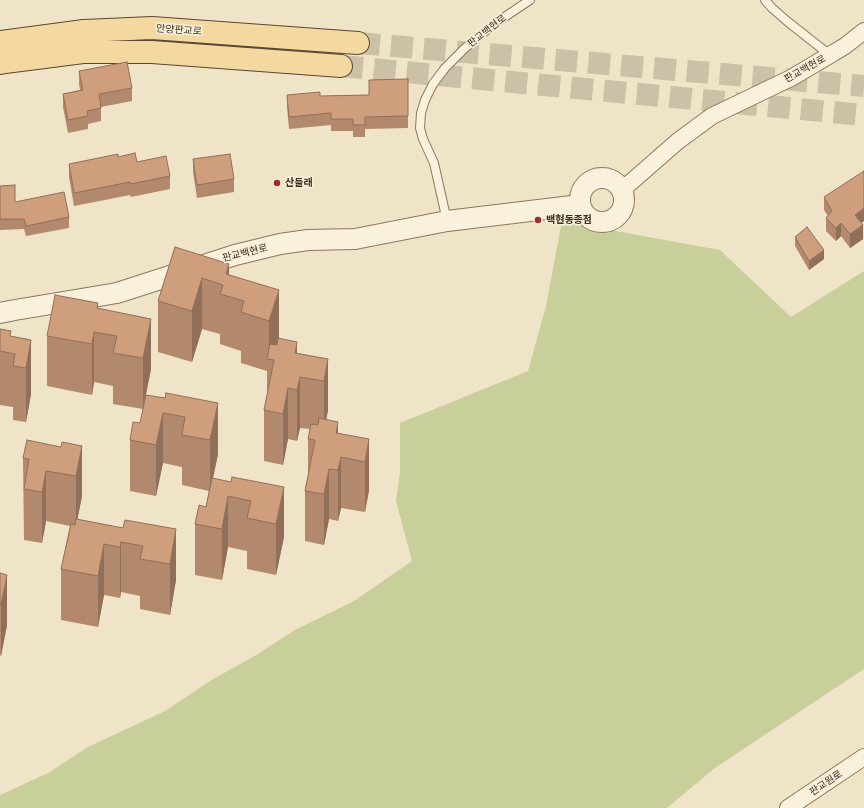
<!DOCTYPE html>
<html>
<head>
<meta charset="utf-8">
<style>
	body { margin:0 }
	canvas { display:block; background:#f0e4c8 }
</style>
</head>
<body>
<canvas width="864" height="808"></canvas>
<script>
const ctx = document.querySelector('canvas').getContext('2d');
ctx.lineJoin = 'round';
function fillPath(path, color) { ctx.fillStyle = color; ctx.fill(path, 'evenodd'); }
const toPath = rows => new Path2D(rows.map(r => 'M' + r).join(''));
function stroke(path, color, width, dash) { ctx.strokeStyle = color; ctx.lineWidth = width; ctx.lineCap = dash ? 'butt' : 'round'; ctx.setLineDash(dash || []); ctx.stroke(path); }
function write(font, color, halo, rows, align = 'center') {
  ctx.font = font + ' "Playfair Display","Noto Sans KR",serif'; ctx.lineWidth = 3.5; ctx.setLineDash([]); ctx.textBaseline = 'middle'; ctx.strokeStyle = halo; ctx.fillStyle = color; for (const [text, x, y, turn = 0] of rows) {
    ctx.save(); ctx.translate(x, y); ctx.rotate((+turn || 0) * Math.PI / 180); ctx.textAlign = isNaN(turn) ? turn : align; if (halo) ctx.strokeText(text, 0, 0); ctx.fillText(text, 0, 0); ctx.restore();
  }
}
fillPath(toPath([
	[581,223,588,226,720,250,791,317,864,271,864,669,715,768,667,808,0,808,0,795,48,773,88,747,165,711,210,681,256,655,295,630,354,601,412,561,396,501,400,472,400,423,528,371,546,306,561,226]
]), '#c9cf9b');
stroke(toPath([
	[358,43,864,86],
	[341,66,864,115]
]), '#ccc0a6', 22, [22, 11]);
const service = toPath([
	[765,0,772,8,788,22,830,55],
	[447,221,434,163,423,139,420,128,421,113,425,100,433,84,445,68,464,49,494,24,530,0]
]);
const minor = toPath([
	[622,190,678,141,712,116,791,78,830,55,845,46,864,31],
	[788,808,864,757]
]);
const tertiary = toPath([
	'580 200a22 22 0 1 1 44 0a22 22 0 1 1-44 0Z',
	[0,313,15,310,117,293,235,255,280,244,308,240,355,239,447,221,580,205]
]);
const primary = toPath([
	[0,42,84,31,152,28,358,43],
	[0,63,5,62,83,52,152,52,341,66]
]);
stroke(service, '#8d765c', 10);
stroke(minor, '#8d765c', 18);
stroke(tertiary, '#8d765c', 22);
stroke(primary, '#5b4430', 24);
stroke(service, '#faf1dc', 8);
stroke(minor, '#faf1dc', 16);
stroke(tertiary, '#faf1dc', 20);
stroke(primary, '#f3d9a0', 22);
fillPath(toPath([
	[79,71,132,88,132,101,101,107,101,121,88,124,88,129,68,133,63,107,63,94,80,90,79,84],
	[408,79,408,128,365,129,365,137,353,137,353,131,331,131,331,125,289,129,287,107,287,95,320,96,369,95],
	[118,157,137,162,170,176,170,189,131,197,130,195,74,206,69,177,69,164],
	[193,159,234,179,234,192,197,198,193,172],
	[0,186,15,202,69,217,69,228,26,236,24,229,0,230],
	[824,197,861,223,863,239,850,248,841,236,836,241,826,231,826,218,828,216,824,210],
	[795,237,824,259,809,270,795,246],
	[175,247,229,275,279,290,279,338,297,353,328,359,328,410,326,420,338,433,369,439,369,490,365,512,341,508,338,521,329,519,324,545,305,541,305,491,308,476,308,439,310,429,300,428,297,441,288,439,283,465,264,461,264,410,267,395,267,371,241,363,241,351,220,344,220,334,202,329,192,362,158,352,158,301],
	[98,309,151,319,151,369,143,409,113,404,113,386,94,382,92,395,47,386,47,336],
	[0,329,11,336,31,340,31,394,26,422,13,420,13,407,0,405],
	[165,398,218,403,218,454,213,479,231,482,284,487,284,537,276,575,247,569,247,551,228,547,222,580,195,575,195,524,206,507,209,491,182,485,182,467,163,463,156,496,130,491,130,440,140,423],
	[82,446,82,496,77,519,123,528,176,529,176,580,170,615,140,609,140,596,121,592,120,598,104,595,98,627,61,620,61,569,70,526,46,521,42,543,24,540,23,458,61,447],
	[0,573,7,625,1,656,0,655]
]), '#b2896c');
fillPath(toPath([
	[864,208,864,221,855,228,855,215],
	[841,223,841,236,836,241,836,228],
	[863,225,863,239,850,248,850,234],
	[824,250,824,259,809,270,809,261],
	[229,264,229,296,226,274],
	[202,278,202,329,192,362,192,311],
	[279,290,279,340,269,359,269,321],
	[151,319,151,369,143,409,143,358],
	[94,332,94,382,92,395,92,344],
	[31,340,31,394,26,422,26,368],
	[297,342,297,390,300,377,300,428,297,441,297,390,295,353],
	[328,359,328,410,324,432,324,381],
	[288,388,288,439,283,465,283,414],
	[218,403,218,454,210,491,210,440],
	[163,413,163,463,156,496,156,445],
	[338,422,338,470,341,457,341,508,338,521,338,470,336,433],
	[369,439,369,490,365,512,365,462],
	[82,446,82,496,76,527,76,476],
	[329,469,329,519,324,545,324,494],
	[46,471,46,521,42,543,42,492],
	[284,487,284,537,276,575,276,524],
	[228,496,228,547,222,580,222,529],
	[176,529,176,580,170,615,170,564],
	[121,542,121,592,120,598,120,547],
	[104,544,104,595,98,627,98,576],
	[7,575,7,625,1,656,1,605]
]), '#916f58');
const building = toPath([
	[127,62,132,88,99,94,101,108,87,111,88,116,68,120,63,94,83,90,79,71,127,62],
	[408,79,408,116,365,117,365,125,353,125,353,119,331,119,331,113,289,117,287,95,320,92,320,96,369,95,369,80,408,79],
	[135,153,137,162,166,156,170,176,131,184,130,182,74,193,69,164,118,154,118,157,135,153],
	[230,154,234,179,197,185,193,159,230,154],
	[864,171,864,208,855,215,863,225,850,234,841,223,836,228,826,218,832,211,824,197,864,171],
	[15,185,15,202,64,192,69,217,26,226,24,219,0,219,0,186,15,185],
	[807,227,824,250,809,261,795,237,807,227],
	[175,247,229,264,226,274,279,290,269,321,241,312,244,301,220,294,223,285,202,278,192,311,158,301,175,247],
	[55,295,98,303,97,308,151,319,143,358,113,353,117,336,94,332,92,344,47,336,55,295],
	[0,329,11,331,10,336,31,340,26,368,13,366,15,354,0,351,0,329],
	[278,338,297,342,295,353,328,359,324,381,300,377,297,390,288,388,283,414,264,410,274,360,267,359,270,344,277,345,278,338],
	[166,393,218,403,210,440,182,435,185,417,163,413,156,445,130,440,133,422,140,423,146,395,165,398,166,393],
	[319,418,338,422,336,433,369,439,365,462,341,457,338,470,329,469,324,494,305,491,315,440,308,439,311,424,318,425,319,418],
	[27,440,61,447,62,442,82,446,76,476,46,471,42,492,24,489,29,459,23,458,27,440],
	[232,477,284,487,276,524,247,518,251,501,228,496,222,529,195,524,199,505,206,507,212,478,231,482,232,477],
	[76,519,123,528,125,520,176,529,170,564,140,559,143,546,121,542,120,547,104,544,98,576,61,569,71,524,75,525,76,519],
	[0,573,7,575,1,605,0,605,0,573]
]);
fillPath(building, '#cf9f7d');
stroke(building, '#916f58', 1);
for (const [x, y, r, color] of [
	[277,183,4,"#9e2a2b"],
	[538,220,4,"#9e2a2b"]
]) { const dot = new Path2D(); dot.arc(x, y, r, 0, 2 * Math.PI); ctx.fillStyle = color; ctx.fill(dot); stroke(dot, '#f7eed8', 1.5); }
write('10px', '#3d2e20', '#f7eed8', [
	["안양판교로",179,30,4],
	["판교백현로",487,31,-38],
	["판교백현로",805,69,-29],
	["판교백현로",245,253,-14],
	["판교원로",826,783,-34]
]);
write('bold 10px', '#3d2e20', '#f7eed8', [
	["산들래",285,183],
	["백현동종점",546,220]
], 'left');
</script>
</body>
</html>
